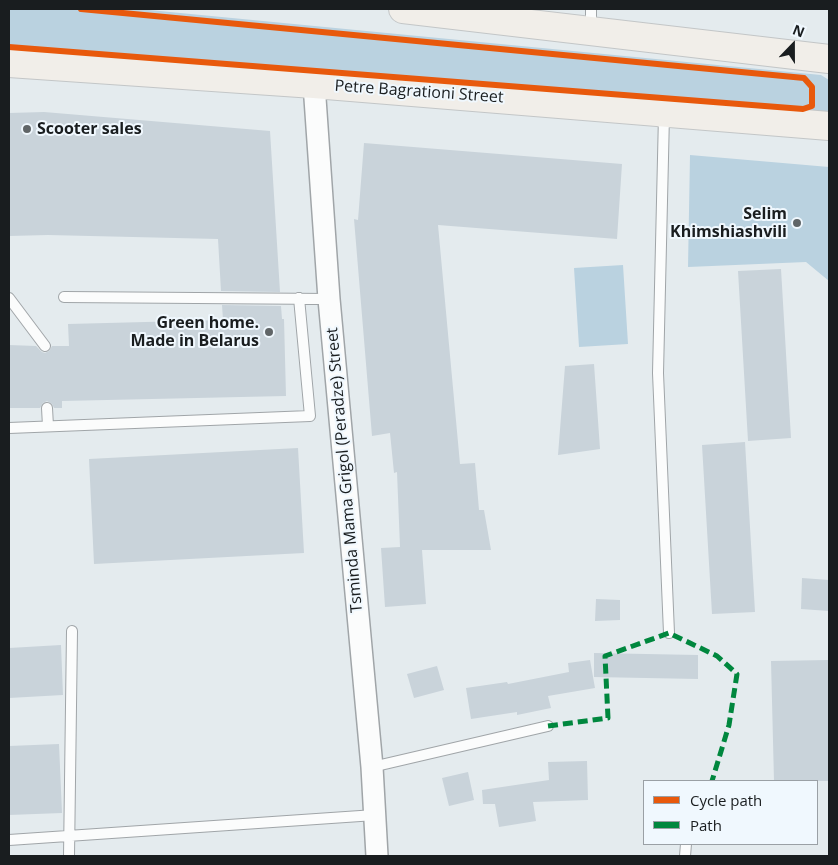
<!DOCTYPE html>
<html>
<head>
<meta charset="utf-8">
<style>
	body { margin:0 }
	#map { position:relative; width:838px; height:865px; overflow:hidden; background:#e4ebee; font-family:"Open Sans",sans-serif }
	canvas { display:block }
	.frame { position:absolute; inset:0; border:10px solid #191d1f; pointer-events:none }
	.legend { position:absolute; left:643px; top:780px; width:175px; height:65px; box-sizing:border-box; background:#f0f8fe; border:1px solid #9aa0a5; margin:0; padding:6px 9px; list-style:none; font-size:15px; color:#191d1f }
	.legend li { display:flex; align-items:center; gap:10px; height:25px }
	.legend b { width:25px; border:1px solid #9aa0a5 }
	.north { position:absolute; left:768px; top:20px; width:50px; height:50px; -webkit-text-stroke:4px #f0f8fe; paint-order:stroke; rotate:22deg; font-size:14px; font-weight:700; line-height:20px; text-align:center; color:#191d1f }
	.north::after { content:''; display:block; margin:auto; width:18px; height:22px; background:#191d1f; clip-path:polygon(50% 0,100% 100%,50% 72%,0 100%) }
</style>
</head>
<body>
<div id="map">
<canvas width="838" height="865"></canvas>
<div class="frame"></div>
<ul class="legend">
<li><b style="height:6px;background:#e8590c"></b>Cycle path</li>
<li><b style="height:6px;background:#00873e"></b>Path</li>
</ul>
<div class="north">N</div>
</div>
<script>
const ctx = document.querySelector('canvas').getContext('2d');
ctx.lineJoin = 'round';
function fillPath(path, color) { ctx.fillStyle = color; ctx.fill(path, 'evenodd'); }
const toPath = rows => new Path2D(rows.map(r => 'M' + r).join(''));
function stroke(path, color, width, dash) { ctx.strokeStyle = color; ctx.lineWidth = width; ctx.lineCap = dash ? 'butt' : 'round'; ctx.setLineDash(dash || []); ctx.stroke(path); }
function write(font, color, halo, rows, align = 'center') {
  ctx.font = font + ' "Open Sans",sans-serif'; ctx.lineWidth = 4; ctx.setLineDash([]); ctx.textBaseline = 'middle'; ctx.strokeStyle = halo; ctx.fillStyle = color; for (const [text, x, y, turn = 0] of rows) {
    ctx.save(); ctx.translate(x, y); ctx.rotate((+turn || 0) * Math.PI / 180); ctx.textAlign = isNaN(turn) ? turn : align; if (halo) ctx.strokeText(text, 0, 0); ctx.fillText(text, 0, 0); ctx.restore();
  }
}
fillPath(toPath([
	[9,9,139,9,821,75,829,80,829,111,818,114,9,54],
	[690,155,829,167,829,281,806,262,688,267],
	[623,265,628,344,579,347,574,268]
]), '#bad2e0');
fillPath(toPath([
	[44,112,270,131,280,292,221,291,218,239,48,235,9,236,9,113],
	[364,143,622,164,617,239,438,225,460,464,475,463,479,510,484,510,491,550,422,550,426,604,385,607,381,548,400,547,397,472,394,473,390,433,372,436,354,219,358,220],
	[781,269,791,438,748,441,738,271],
	[222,305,281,306,282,319,284,319,286,396,62,401,62,408,54,408,52,404,47,401,43,403,40,408,9,408,9,345,36,346,42,352,45,353,49,351,52,346,69,346,68,324,223,320],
	[594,364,600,449,558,455,565,366],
	[745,442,755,612,712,614,702,445],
	[298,448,304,553,94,564,89,459],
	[802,578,829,580,829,611,801,609],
	[596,599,620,600,620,620,595,621],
	[61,645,63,695,9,698,9,648],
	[594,653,698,655,698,679,594,677],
	[590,660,595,688,548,696,551,708,517,715,517,712,471,719,466,688,507,682,508,684,569,672,568,663],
	[829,660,829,781,774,781,771,661],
	[437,666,444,690,414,698,407,674],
	[59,744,62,813,9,815,9,746],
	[587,761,588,800,533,802,536,821,499,827,495,804,483,804,482,790,549,780,548,762],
	[468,772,474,800,449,806,442,778]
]), '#c9d3da');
const service = toPath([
	[591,9,591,29],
	[664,115,658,373,669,633],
	[64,297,329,299],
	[9,298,45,346],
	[47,408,48,426],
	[9,428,310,416,299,298],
	[372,767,548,726],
	[9,840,375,815],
	[69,856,72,631],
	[685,856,686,844]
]);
const minor = toPath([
	[314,84,329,299,372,767,377,856]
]);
const primary = toPath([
	[403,9,829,59],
	[9,63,314,84,829,126]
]);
stroke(service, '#a0a5a8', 12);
stroke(minor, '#a0a5a8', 24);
stroke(primary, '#c3c6c7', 30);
stroke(service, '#fbfcfc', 10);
stroke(minor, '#fbfcfc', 21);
stroke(primary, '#f1eee9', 28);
stroke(toPath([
	[548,726,608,718,605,656,669,633,717,656,737,674,729,725,712,781]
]), '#00873e', 5, [10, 5]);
stroke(toPath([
	[9,47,803,109,812,106,812,87,804,78,81,9]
]), '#e8590c', 6);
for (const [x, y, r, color] of [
	[27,129,5,"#606567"],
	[797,223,5,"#606567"],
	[269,332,5,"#606567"]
]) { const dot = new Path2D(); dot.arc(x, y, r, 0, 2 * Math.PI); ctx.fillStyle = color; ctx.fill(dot); stroke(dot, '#f0f8fe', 2); }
write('16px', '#191d1f', '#f0f8fe', [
	["Petre Bagrationi Street",419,92,4],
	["Tsminda Mama Grigol (Peradze) Street",345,470,-95]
]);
write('bold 16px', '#191d1f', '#f0f8fe', [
	["Scooter sales",37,129,"left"],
	["Selim",787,214],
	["Khimshiashvili",787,232],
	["Green home.",259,323],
	["Made in Belarus",259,341]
], 'right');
</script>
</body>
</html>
